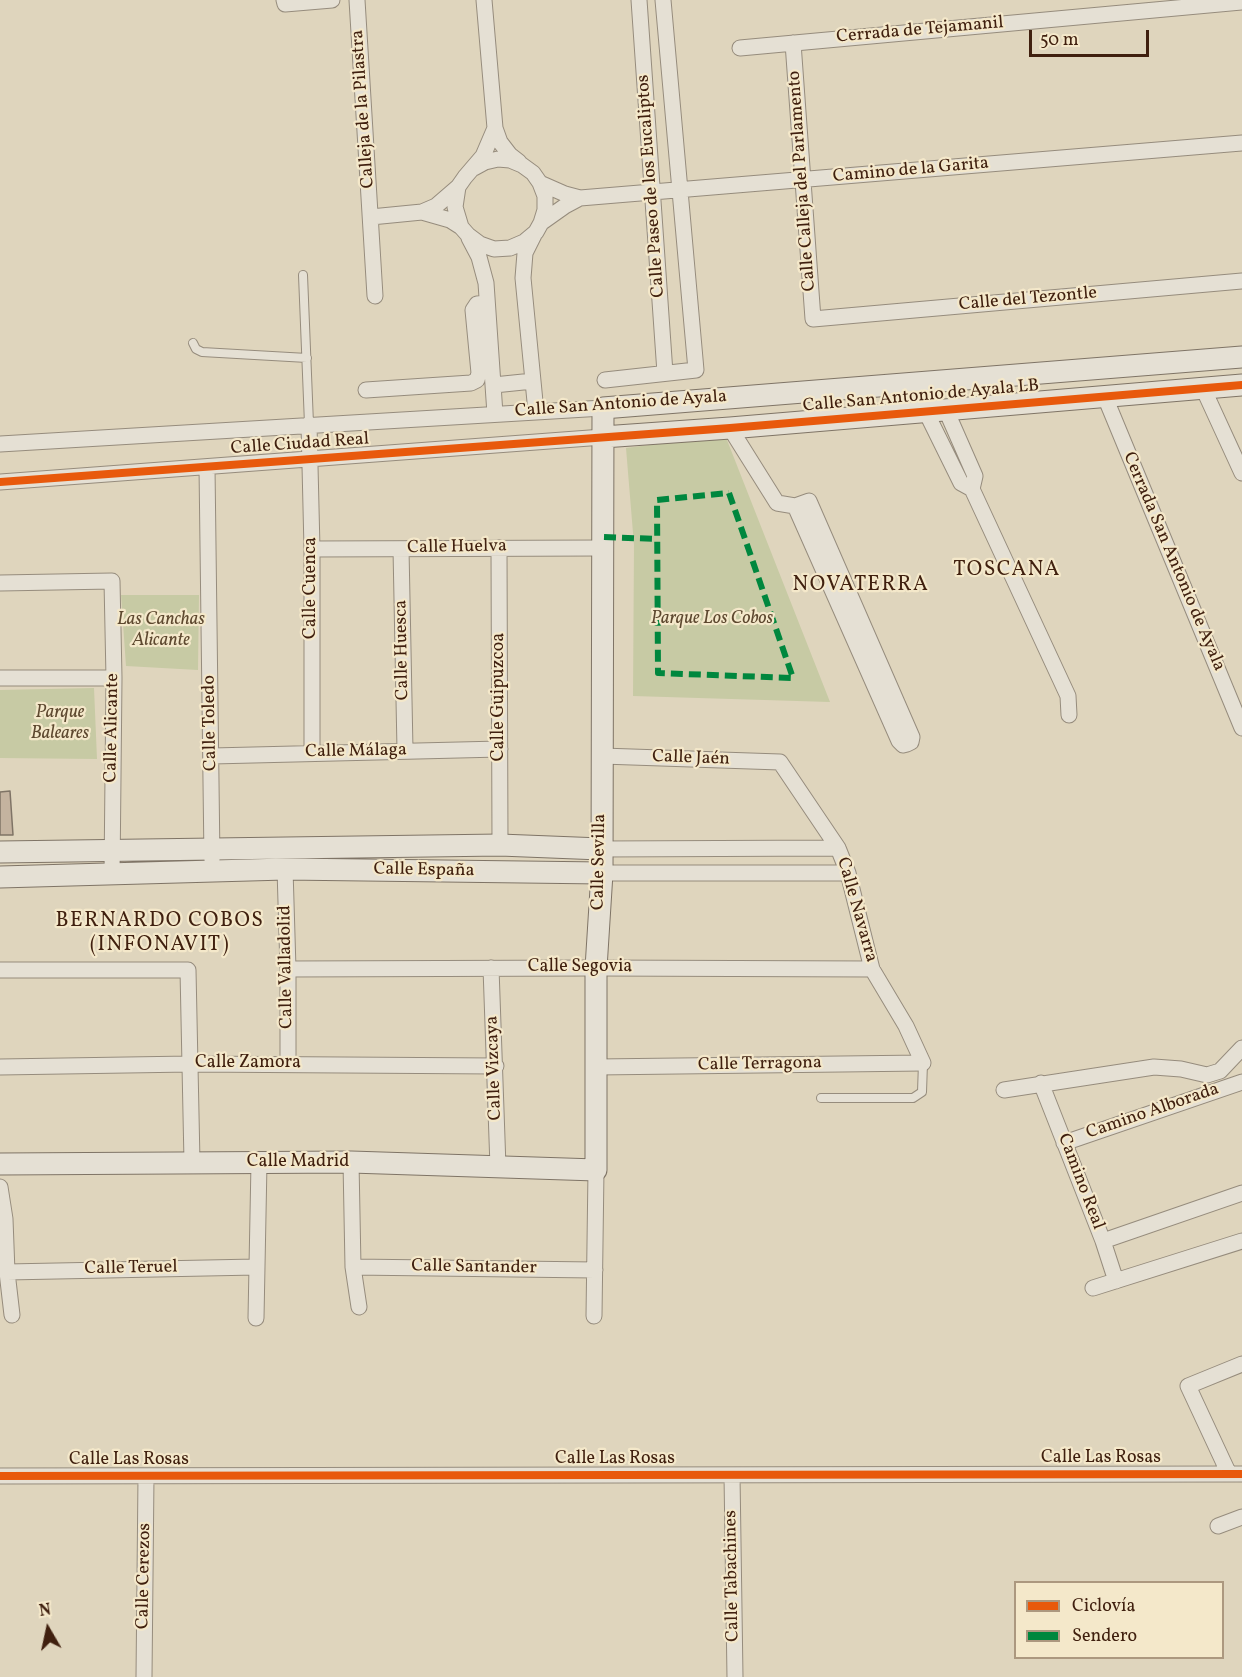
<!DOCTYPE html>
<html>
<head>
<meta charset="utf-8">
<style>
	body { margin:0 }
	#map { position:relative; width:1242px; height:1677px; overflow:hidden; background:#dfd5bd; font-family:Vollkorn,serif }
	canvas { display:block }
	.legend { position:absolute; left:1014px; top:1581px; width:210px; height:78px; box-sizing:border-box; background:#f4e8ca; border:2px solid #ac987f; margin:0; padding:8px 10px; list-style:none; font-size:18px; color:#40200f }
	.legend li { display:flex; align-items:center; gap:12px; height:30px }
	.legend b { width:30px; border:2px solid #ac987f }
	.north { position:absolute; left:18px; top:1599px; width:60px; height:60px; -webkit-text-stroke:4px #f4e8ca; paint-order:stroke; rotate:351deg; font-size:16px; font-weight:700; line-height:24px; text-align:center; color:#40200f }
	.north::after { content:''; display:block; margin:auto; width:21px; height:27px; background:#40200f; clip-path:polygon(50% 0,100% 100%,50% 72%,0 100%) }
	.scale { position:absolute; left:1029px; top:30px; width:120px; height:27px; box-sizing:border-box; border:3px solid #40200f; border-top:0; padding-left:8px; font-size:18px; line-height:21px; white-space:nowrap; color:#40200f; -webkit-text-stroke:4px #f4e8ca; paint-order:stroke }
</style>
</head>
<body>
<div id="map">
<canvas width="1242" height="1677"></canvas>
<ul class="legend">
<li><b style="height:8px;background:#e8590c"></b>Ciclovía</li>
<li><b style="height:8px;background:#00873e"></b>Sendero</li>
</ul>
<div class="north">N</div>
<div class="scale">50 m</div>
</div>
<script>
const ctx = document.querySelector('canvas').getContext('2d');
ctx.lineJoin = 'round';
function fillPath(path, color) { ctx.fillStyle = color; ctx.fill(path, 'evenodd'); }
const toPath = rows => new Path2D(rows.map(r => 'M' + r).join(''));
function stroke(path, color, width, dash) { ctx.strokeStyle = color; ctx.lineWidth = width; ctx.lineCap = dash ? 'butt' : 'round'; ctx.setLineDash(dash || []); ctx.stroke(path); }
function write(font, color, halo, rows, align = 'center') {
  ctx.font = font + ' Vollkorn,serif'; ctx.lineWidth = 4.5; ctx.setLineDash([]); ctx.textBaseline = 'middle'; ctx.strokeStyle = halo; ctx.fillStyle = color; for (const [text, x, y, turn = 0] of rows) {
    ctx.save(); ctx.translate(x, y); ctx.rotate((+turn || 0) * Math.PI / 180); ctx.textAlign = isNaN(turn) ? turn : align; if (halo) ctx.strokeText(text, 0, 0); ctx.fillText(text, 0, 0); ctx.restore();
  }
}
fillPath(toPath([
	[725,435,830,702,633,696,634,545,626,448],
	[121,595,199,595,198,670,126,666],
	[94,688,97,759,0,758,0,690]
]), '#c7caa4');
const building = toPath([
	[10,791,13,835,0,835,0,792,10,791]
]);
fillPath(building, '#c4b39f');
stroke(building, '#7f7466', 1.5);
const lane = toPath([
	[303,275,309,424],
	[193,343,196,349,202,352,307,358],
	[821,1098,913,1098,922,1092,923,1063]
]);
const street = toPath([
	[284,0,285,4,332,0],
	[357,0,375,296],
	[484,0,495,128,500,142,510,155,519,162],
	[639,0,665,373],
	[793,43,813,319,1242,281],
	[740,48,1242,2],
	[474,168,485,162,498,159,510,160,522,165,533,173,540,183,545,196,545,210,541,223,536,232,524,242,510,248,494,249,480,244,468,235,461,227,455,207,458,187,465,177,483,156,495,128],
	[540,183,565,194,580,198,1242,143],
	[422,212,450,220,461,227],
	[371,217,422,212,436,206,458,187],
	[541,223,565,206,580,198],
	[534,235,525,253,523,278,536,412],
	[469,238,479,257,486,283,495,414],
	[605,380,696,370,663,0],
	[494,385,533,381],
	[1203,388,1242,473],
	[366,390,471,383,477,380,479,373,473,310,477,304,487,303],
	[1105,397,1242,728],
	[946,410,975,476,972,489,1068,696,1069,715],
	[926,412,961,483,972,489],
	[309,424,312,549,312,752],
	[730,428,777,503,795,506,809,501,912,737,911,742,907,744,903,745,899,741,795,506],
	[0,444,603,408],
	[207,467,212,860],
	[0,482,603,437],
	[499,548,500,845],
	[312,549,603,548],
	[401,549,405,750],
	[0,583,112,581,114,678,112,875],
	[0,678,114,678],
	[212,756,500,749],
	[601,849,838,848],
	[285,869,288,969,288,1064],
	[602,873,848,873],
	[491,968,498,1167],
	[288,969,596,968,872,969],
	[0,970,188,970,192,1162],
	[0,1067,190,1064,496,1066],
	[597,1067,923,1063,906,1026,872,969,848,873,838,848,780,762,602,756],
	[1041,1083,1103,1241,1116,1281],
	[1004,1090,1154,1067,1181,1069,1207,1075,1220,1071,1242,1048],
	[1064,1143,1242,1082],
	[351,1162,353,1267,359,1307],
	[0,1187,5,1219,7,1272,12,1315],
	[1103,1241,1242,1193],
	[353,1267,595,1270],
	[7,1272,256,1267],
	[1093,1288,1242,1241],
	[594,1316,596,1170],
	[256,1318,259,1163],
	[1229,1474,1188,1386,1242,1364],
	[732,1475,735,1677],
	[0,1476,1242,1474],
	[1218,1526,1242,1517],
	[144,1677,146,1476]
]);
const secondary = toPath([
	[603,437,730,428,1242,385],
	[0,852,500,845,601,849],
	[0,877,285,869,602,873],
	[0,1164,351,1162,596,1170,596,968,602,873,603,408,1242,357]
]);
stroke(lane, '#968c7d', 10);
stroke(street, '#968c7d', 17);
stroke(secondary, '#7f7466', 23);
stroke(lane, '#e5e0d4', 8);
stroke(street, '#e5e0d4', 15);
stroke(secondary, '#e5e0d4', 21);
stroke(toPath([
	[729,493,744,536,793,678,658,673,657,500,729,493],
	[604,537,657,539]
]), '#00873e', 6, [12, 6]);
stroke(toPath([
	[0,482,730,428,1242,385],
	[0,1476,1242,1474]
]), '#e8590c', 8);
write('18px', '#40200f', '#f4e8ca', [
	["Cerrada de Tejamanil",920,31,-5],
	["Calleja de la Pilastra",364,109,-94],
	["Camino de la Garita",911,171,-5],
	["Calle Calleja del Parlamento",803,181,-94],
	["Calle Paseo de los Eucaliptos",652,186,-94],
	["Calle del Tezontle",1028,300,-5],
	["Calle San Antonio de Ayala LB",921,397,-5],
	["Calle San Antonio de Ayala",621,405,-4],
	["Calle Ciudad Real",300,445,-4],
	["Calle Huelva",457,548,-1],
	["Cerrada San Antonio de Ayala",1173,562,67],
	["Calle Cuenca",312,588,-90],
	["Calle Huesca",403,650,-91],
	["Calle Guipuzcoa",500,697,-90],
	["Calle Toledo",211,723,-91],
	["Calle Alicante",113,728,-89],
	["Calle Málaga",356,752,-1],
	["Calle Jaén",691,759,2],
	["Calle Sevilla",600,862,-89],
	["Calle España",424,871,1],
	["Calle Navarra",856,910,74],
	["Calle Valladolid",287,967,-91],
	["Calle Segovia",580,968],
	["Calle Zamora",248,1064],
	["Calle Terragona",760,1065,-1],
	["Calle Vizcaya",495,1068,-92],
	["Camino Alborada",1153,1112,-19],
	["Calle Madrid",298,1163],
	["Camino Real",1080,1182,69],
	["Calle Santander",474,1268,1],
	["Calle Teruel",131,1269,-1],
	["Calle Las Rosas",1101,1459],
	["Calle Las Rosas",615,1460],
	["Calle Las Rosas",129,1461],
	["Calle Cerezos",145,1576,-89],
	["Calle Tabachines",733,1576,-91]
]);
write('italic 18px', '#5d482f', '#f4e8ca', [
	["Parque Los Cobos",712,620],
	["Las Canchas",161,621],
	["Alicante",161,642],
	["Parque",60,714],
	["Baleares",60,735]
]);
ctx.letterSpacing = '1.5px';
write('21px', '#40200f', '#f4e8ca', [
	["TOSCANA",1007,571],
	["NOVATERRA",861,586],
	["BERNARDO COBOS",160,922],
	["(INFONAVIT)",160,946]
]);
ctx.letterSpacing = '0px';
</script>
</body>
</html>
